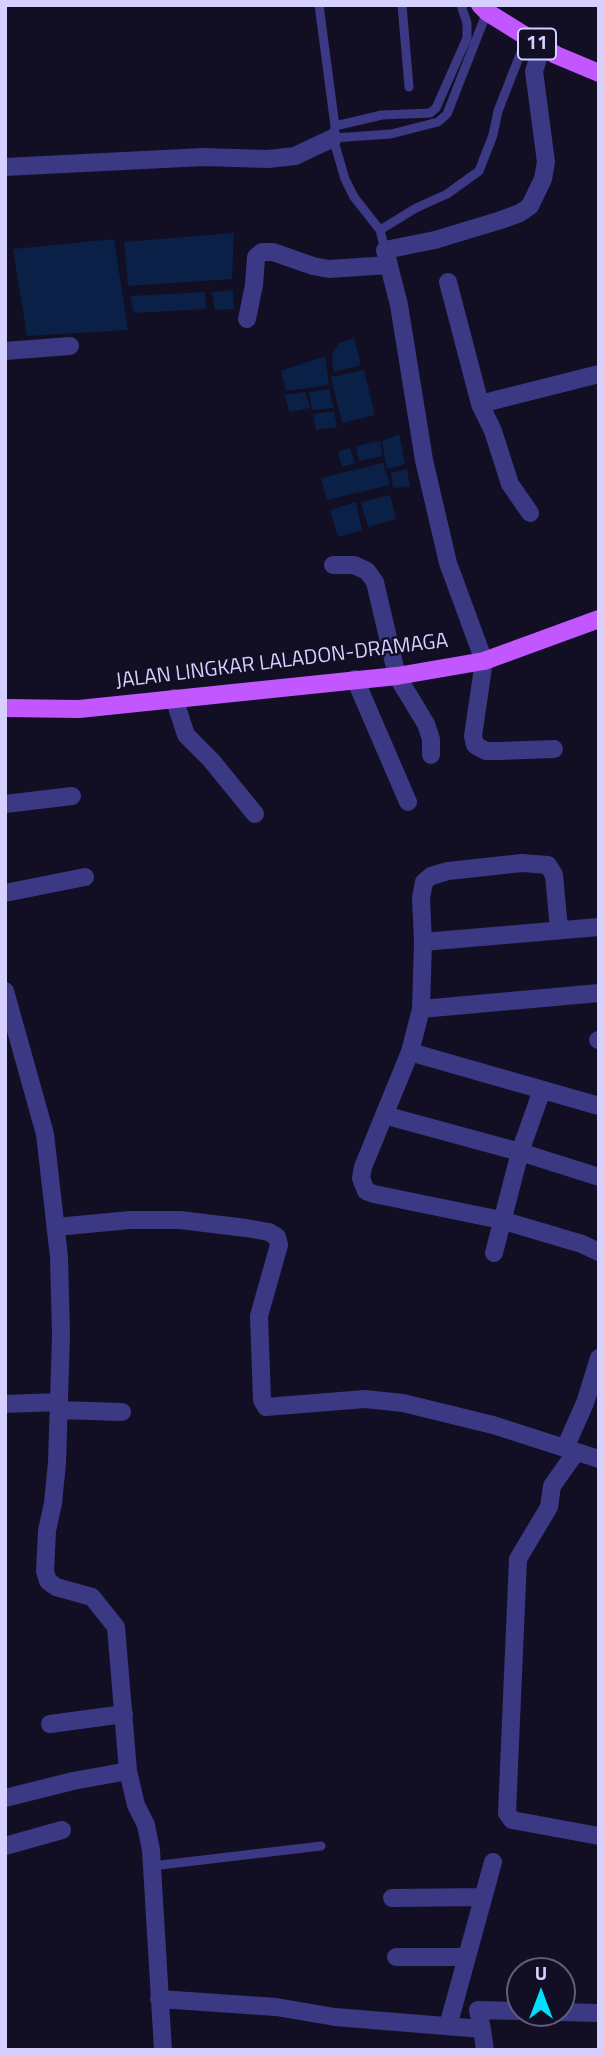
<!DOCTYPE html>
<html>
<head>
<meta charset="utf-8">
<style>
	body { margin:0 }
	#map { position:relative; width:604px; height:2055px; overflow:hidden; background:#120e24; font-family:"Titillium Web",sans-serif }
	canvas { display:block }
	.frame { position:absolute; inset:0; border:7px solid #d6d0ff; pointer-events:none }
	.north { position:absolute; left:506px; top:1957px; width:70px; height:70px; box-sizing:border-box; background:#120e24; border:2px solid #605c7c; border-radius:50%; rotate:0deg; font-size:19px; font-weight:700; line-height:28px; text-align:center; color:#d6d0ff }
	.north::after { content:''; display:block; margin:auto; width:24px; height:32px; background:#00dffb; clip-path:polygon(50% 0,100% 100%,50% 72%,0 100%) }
</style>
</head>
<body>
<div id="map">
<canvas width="604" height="2055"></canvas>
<div class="frame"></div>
<div class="north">U</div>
</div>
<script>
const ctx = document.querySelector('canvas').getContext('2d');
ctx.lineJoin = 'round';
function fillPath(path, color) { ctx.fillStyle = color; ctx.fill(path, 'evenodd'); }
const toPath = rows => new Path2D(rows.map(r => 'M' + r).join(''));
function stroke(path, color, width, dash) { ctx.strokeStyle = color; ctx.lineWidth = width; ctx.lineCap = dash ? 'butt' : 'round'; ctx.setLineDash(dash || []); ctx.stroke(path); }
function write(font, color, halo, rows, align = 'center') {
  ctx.font = font + ' "Titillium Web",sans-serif'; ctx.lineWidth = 5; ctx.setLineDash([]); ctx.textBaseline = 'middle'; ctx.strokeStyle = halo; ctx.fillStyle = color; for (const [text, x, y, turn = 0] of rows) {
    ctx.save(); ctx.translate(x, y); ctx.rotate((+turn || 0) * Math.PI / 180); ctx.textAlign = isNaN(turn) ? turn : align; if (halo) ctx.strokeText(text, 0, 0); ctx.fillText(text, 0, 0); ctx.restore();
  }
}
fillPath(toPath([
	[234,233,232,279,128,286,124,242],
	[114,239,128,330,27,336,13,249],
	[233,290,234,309,215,310,212,292],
	[205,292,206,309,134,313,130,296],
	[354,338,361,365,333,372,332,355,339,343],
	[325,356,329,385,286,391,281,371],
	[364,370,375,415,342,423,331,377],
	[329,389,334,408,312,410,309,392],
	[305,392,310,408,289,412,285,395],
	[334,411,337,427,316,430,313,414],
	[399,434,405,464,387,469,382,441],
	[380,441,383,456,359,461,356,446],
	[350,448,355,463,342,467,338,451],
	[383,463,390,485,327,500,321,478],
	[407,469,410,486,393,488,391,473],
	[390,495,396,519,368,527,361,502],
	[356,502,362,530,338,537,330,510]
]), '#0b2046');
stroke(toPath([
	[319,5,335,126,333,138,345,179,354,197,380,230,385,250],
	[402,5,409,87],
	[335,126,382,115,430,113,436,108,467,38,467,23,461,5],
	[333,138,391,134,438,122,447,114,487,12],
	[380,230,416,208,447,194,479,171,493,135,498,111,527,37],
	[152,1866,321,1846]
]), '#3b3884', 9);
stroke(toPath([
	[542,47,534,71,546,162,543,179,530,206,520,213,501,220,435,240,385,250,399,305,424,460,448,563,484,661,473,736,475,745,486,751,499,751,554,749],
	[5,167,203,157,268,159,295,156,333,138],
	[448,282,480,404,493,431,510,484,530,513],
	[247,319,254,285,256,257,262,252,273,252,313,266,329,269,389,265],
	[5,351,70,346],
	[480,404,599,374],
	[333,565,354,565,367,571,375,582,397,676,426,724,431,739,431,755],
	[355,679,408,802],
	[174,698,186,735,211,760,255,814],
	[5,804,72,796],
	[5,893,85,877],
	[559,929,554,875,548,865,522,863,448,871,431,876,424,882,421,898,423,942,421,1009,410,1052,363,1167,361,1178,366,1191,374,1194,501,1220,582,1244,599,1252],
	[423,942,599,927],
	[5,991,45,1134,59,1257,61,1335,57,1463,53,1503,47,1531,45,1571,48,1581,56,1587,92,1597,116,1627,128,1771,136,1805,146,1825,151,1850,163,2050],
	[421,1009,599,993],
	[598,1040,599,1040],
	[410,1052,599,1106],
	[384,1115,520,1152,599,1177],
	[56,1227,130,1220,180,1220,246,1228,269,1232,277,1237,279,1245,259,1316,262,1400,266,1407,365,1399,403,1403,493,1425,599,1459],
	[494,1253,520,1152,542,1090],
	[5,1404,58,1402],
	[59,1410,122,1412],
	[565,1448,585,1403,599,1358],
	[576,1452,552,1486,549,1507,518,1559,507,1813,512,1820,599,1836],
	[50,1724,124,1714],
	[5,1798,73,1781,128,1771],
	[5,1846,62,1830],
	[392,1898,483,1897],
	[396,1957,467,1957],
	[159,1999,276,2007,335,2017,482,2029,478,2010,520,2011],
	[562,2012,599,2013],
	[448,2026,493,1862],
	[482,2029,485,2050]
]), '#3b3884', 18);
stroke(toPath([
	[480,5,487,12,556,55,599,73],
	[5,708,79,709,397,676,484,661,599,619]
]), '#c257ff', 18);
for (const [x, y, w] of [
	[537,44,38]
]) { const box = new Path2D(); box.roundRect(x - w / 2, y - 15.5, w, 31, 5); ctx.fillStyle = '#120e24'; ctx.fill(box); stroke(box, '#d6d0ff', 2); }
write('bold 19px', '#d6d0ff', null, [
	["11",537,44]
]);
write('21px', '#d6d0ff', '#120e24', [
	["JALAN LINGKAR LALADON-DRAMAGA",282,662,-7]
]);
</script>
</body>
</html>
